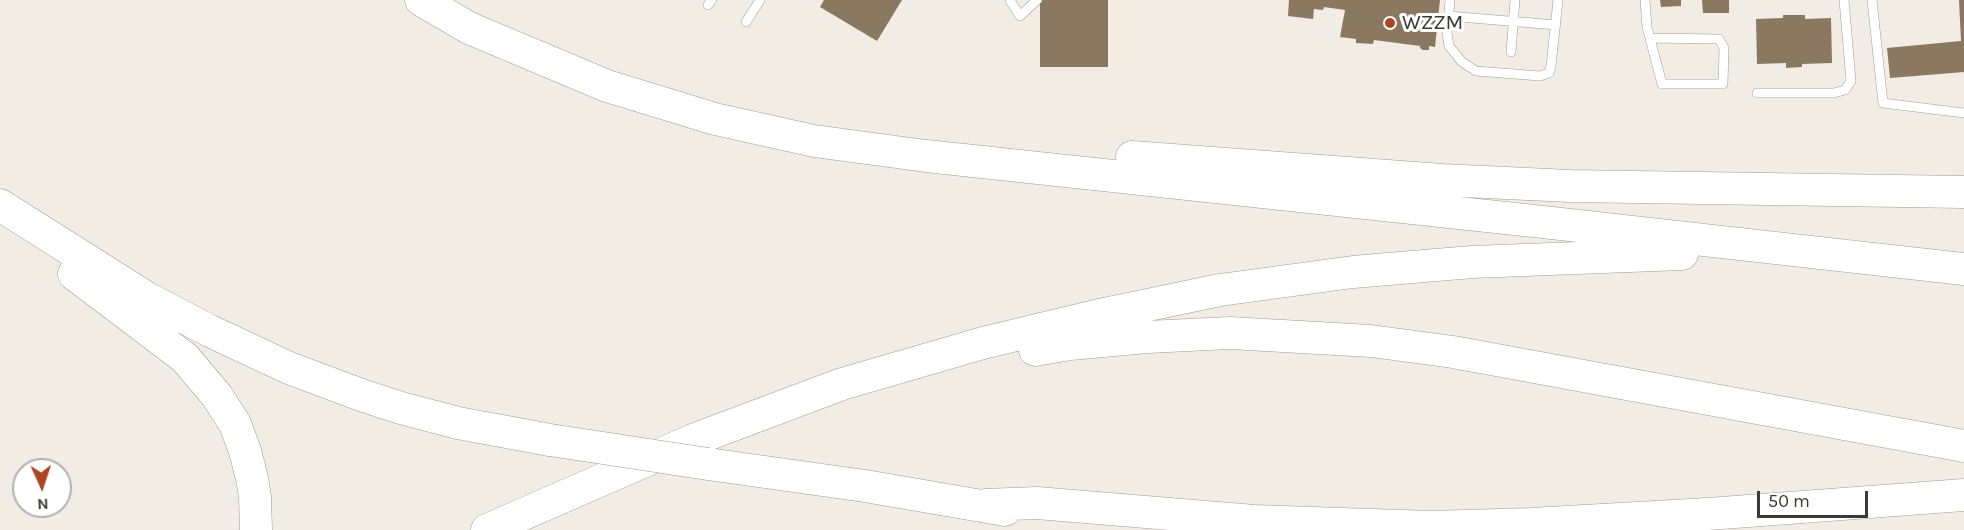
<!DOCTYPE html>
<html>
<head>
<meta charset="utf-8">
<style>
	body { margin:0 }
	#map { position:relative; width:1964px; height:530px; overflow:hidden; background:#f1ede4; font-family:Karla,sans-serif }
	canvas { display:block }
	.north { position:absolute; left:12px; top:458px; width:60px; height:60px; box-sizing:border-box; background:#fff; border:2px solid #b1b0af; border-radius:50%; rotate:177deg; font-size:16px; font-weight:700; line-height:24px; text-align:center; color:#3c3a36 }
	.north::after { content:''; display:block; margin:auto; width:21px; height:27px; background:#ad4525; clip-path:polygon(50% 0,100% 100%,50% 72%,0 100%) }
	.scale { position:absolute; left:1757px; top:491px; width:111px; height:27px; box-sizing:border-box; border:3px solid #3c3a36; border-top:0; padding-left:8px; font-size:18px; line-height:21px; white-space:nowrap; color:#3c3a36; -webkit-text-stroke:4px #fff; paint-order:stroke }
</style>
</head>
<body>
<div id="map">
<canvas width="1964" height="530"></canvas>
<div class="north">N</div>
<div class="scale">50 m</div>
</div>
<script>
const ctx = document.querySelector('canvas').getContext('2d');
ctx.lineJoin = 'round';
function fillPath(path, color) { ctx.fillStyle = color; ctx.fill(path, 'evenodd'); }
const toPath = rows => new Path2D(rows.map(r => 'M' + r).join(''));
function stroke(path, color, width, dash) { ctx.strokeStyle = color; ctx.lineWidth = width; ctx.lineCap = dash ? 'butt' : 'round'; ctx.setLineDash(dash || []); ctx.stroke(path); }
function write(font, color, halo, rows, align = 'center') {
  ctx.font = font + ' Karla,sans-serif'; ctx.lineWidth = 6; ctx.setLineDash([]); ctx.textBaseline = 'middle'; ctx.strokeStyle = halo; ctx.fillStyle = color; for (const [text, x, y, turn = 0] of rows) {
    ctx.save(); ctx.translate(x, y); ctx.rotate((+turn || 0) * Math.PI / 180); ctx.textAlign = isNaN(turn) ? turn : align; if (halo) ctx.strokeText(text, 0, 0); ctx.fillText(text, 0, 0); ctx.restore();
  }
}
fillPath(toPath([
	[824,0,902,0,877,41,820,7],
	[1040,0,1108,0,1108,67,1040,67],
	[1289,0,1440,0,1435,47,1429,46,1429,50,1423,50,1420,48,1420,46,1374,40,1373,44,1356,43,1356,39,1340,37,1345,10,1324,7,1323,10,1314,9,1313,19,1288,16],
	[1660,0,1681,0,1681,6,1661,7],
	[1702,0,1729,0,1729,13,1703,13],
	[1959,0,1964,0,1964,72,1890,78,1887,48,1961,41],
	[1783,15,1805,15,1805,19,1831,18,1832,63,1802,64,1802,67,1786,68,1786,63,1757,64,1756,19,1783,18]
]), '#8b7861');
const lane = toPath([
	[1010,0,1020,16,1037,0],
	[1450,0,1447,33,1449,46,1462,62,1476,71,1540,76,1549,73,1551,66,1558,0],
	[1645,0,1647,27,1662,84,1723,84,1724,48,1719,39,1650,38],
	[1872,0,1883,103,1964,113],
	[708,5,712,0],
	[1448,16,1556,25],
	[746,22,760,0],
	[1511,52,1515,0],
	[1757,93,1834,93,1845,90,1851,81,1844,0]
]);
const highway = toPath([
	[421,0,469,28,607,86,715,119,814,141,926,156,1543,222,1964,269],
	[1132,157,1442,180,1570,186,1964,192],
	[0,205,147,298,210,331,289,368,364,396,401,408,458,423,550,440],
	[74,274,185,358,217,396,235,424,245,451,252,478,255,497,256,530],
	[1035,350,1070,344,1147,337,1230,333,1371,341,1453,352,1964,446],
	[708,464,865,486,1005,510],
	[985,505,1037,503,1254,521,1431,527,1531,524,1708,514,1964,495],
	[487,530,693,440,842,384,983,343,1095,316,1220,290,1353,272,1472,262,1682,254]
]);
stroke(lane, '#9f9c93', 10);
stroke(highway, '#9f9c93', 33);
stroke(lane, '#fff', 9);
stroke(highway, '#fff', 32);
const highwayBridge = toPath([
	[550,440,708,464]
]);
stroke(highwayBridge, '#9f9c93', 33, []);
stroke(highwayBridge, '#fff', 32);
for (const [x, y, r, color] of [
	[1390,23,6,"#ad4525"]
]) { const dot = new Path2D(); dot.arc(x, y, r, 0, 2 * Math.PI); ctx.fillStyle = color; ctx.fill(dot); stroke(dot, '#fff', 2); }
write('21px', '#3c3a36', '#fff', [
	["WZZM",1402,23]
], 'left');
</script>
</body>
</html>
